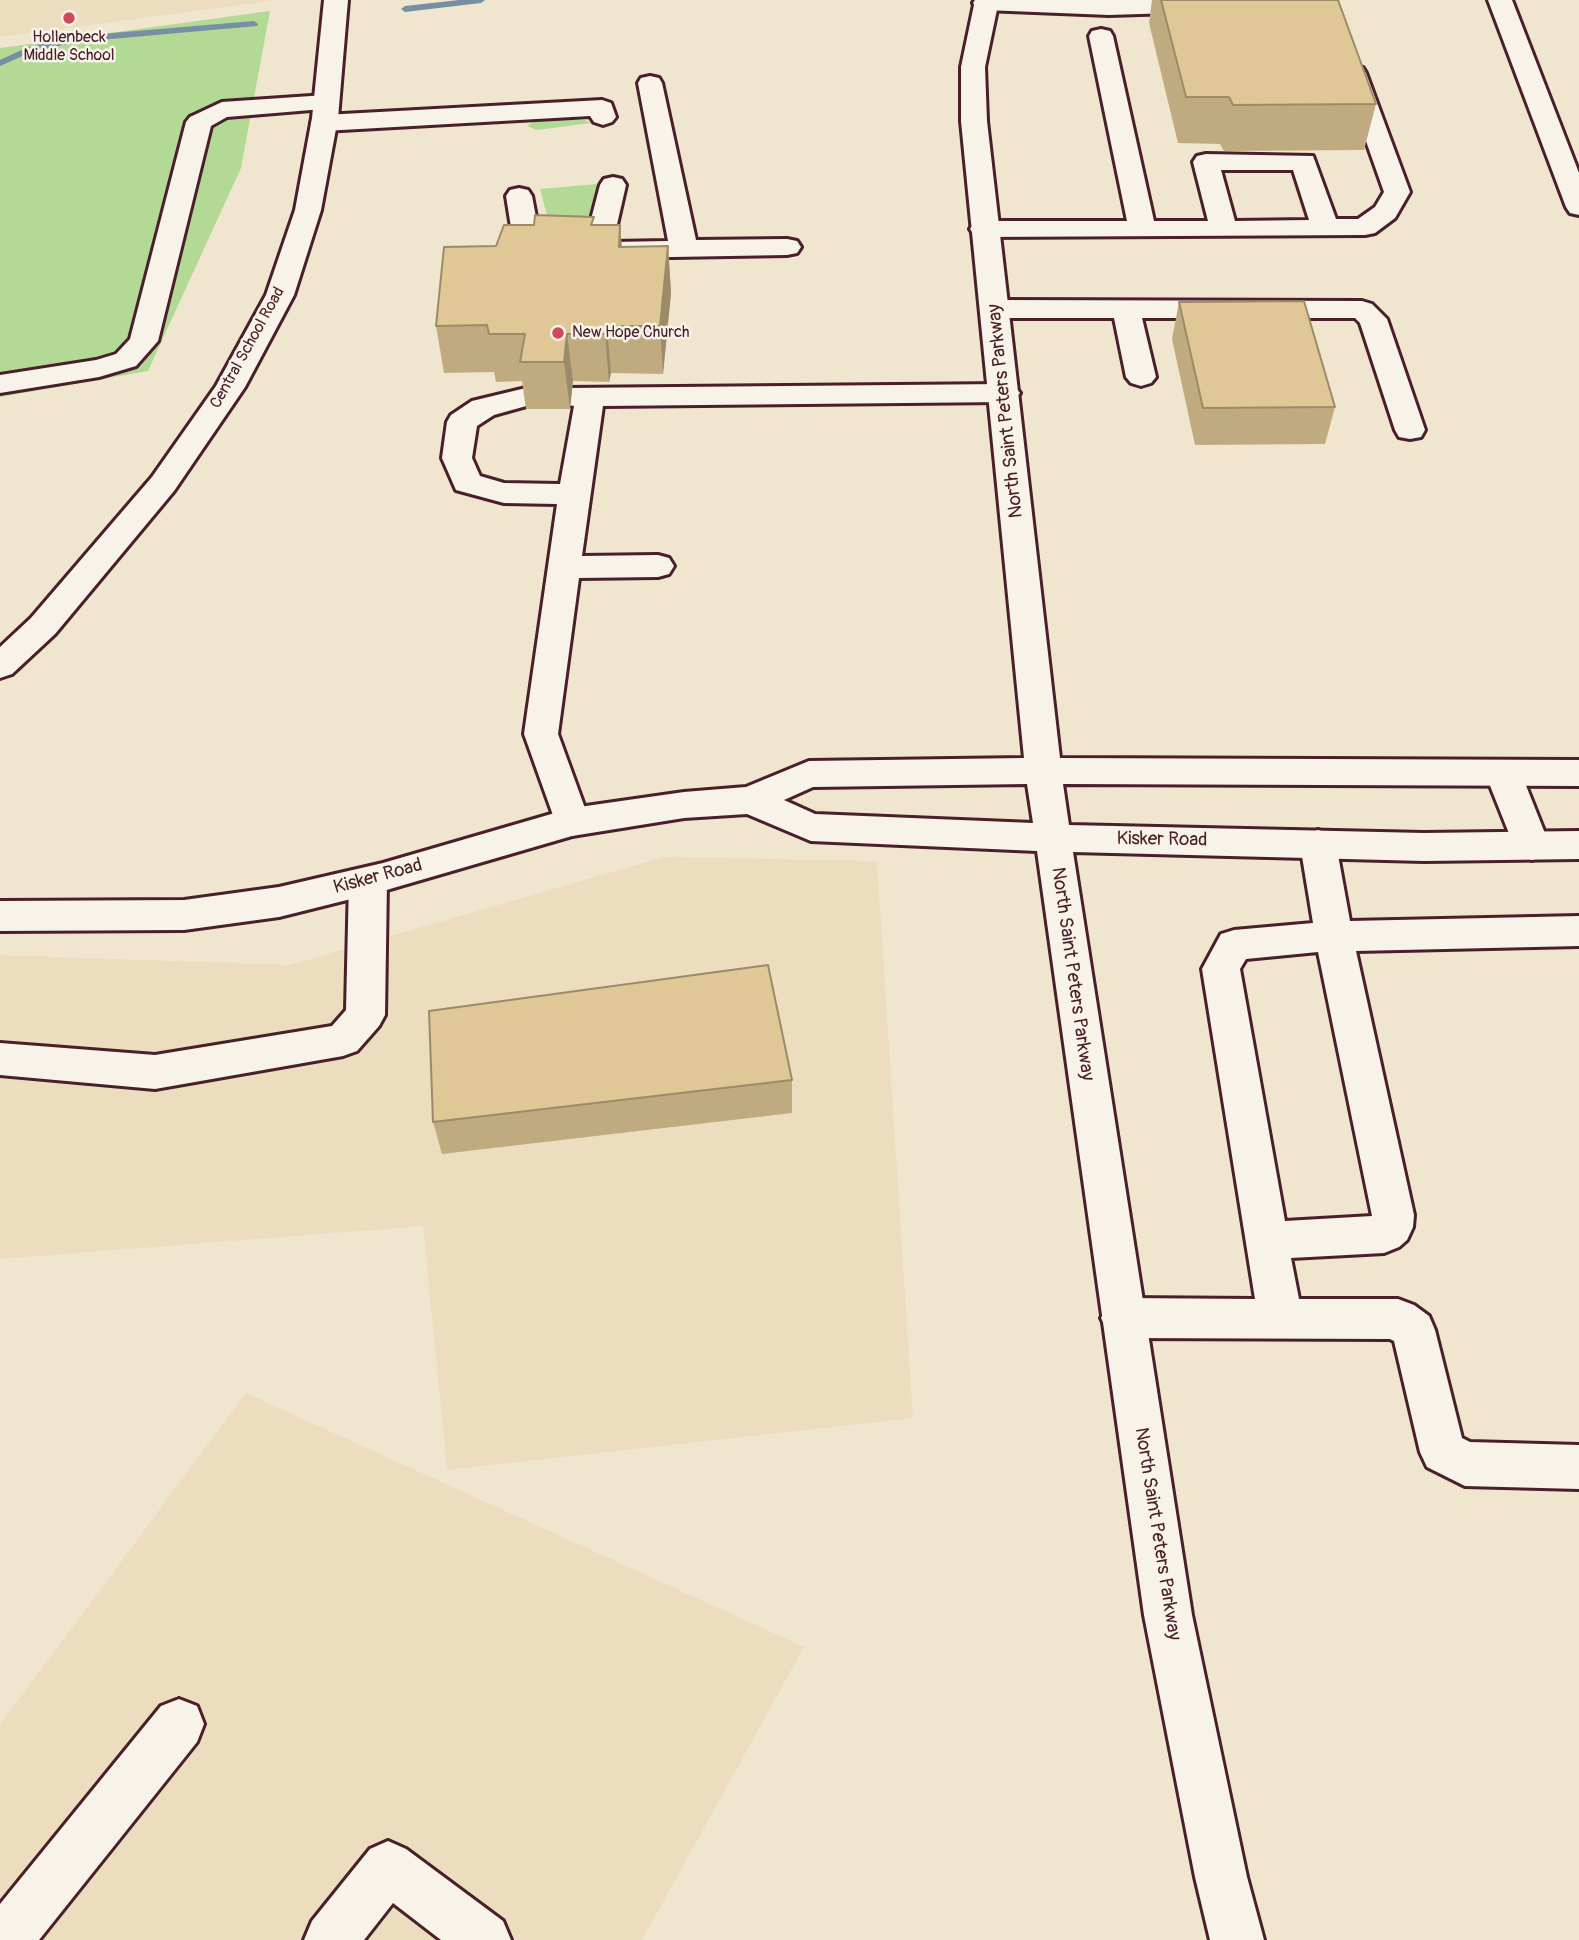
<!DOCTYPE html>
<html>
<head>
<meta charset="utf-8">
<style>
	body { margin:0 }
	canvas { display:block; background:#f0e6cf }
</style>
</head>
<body>
<canvas width="1579" height="1940"></canvas>
<script>
const ctx = document.querySelector('canvas').getContext('2d');
ctx.lineJoin = 'round';
function fillPath(path, color) { ctx.fillStyle = color; ctx.fill(path, 'evenodd'); }
const toPath = rows => new Path2D(rows.map(r => 'M' + r).join(''));
function stroke(path, color, width, dash) { ctx.strokeStyle = color; ctx.lineWidth = width; ctx.lineCap = dash ? 'butt' : 'round'; ctx.setLineDash(dash || []); ctx.stroke(path); }
function write(font, color, halo, rows, align = 'center') {
  ctx.font = font + ' Pangolin,sans-serif'; ctx.lineWidth = 5; ctx.setLineDash([]); ctx.textBaseline = 'middle'; ctx.strokeStyle = halo; ctx.fillStyle = color; for (const [text, x, y, turn = 0] of rows) {
    ctx.save(); ctx.translate(x, y); ctx.rotate((+turn || 0) * Math.PI / 180); ctx.textAlign = isNaN(turn) ? turn : align; if (halo) ctx.strokeText(text, 0, 0); ctx.fillText(text, 0, 0); ctx.restore();
  }
}
fillPath(toPath([
	[0,0,278,0,0,37],
	[664,857,877,861,913,1418,447,1470,423,1226,0,1259,0,955,290,965],
	[246,1393,804,1647,642,1940,0,1940,0,1725]
]), '#ebddbe');
fillPath(toPath([
	[270,11,241,168,148,371,0,397,0,48],
	[536,120,585,120,591,123,537,130,527,126],
	[597,184,601,188,590,226,551,230,540,189]
]), '#b3da95');
fillPath(toPath([
	[459,0,485,0,481,3,405,12,401,9,405,6,459,0],
	[254,21,258,24,257,26,77,42,34,51,0,66,0,60,28,47,77,36,254,21]
]), '#768fa5');
const minor = toPath([
	[975,0,1213,0,1217,5,1213,10,1205,12,1109,15,985,10,977,8,973,3,975,0],
	[1101,29,1110,31,1113,36,1154,221,1208,221,1193,162,1197,156,1206,154,1313,156,1336,219,1358,219,1375,207,1384,192,1342,73,1345,68,1354,66,1363,68,1366,73,1410,192,1395,218,1375,233,1365,235,984,237,974,235,970,229,974,223,984,221,1127,221,1089,36,1092,31,1101,29],
	[1221,170,1293,170,1309,220,1235,221,1221,170],
	[650,76,659,78,662,83,696,240,787,239,797,241,801,247,797,253,787,255,615,258,587,256,583,250,600,185,604,179,613,177,622,179,626,185,613,242,668,241,638,83,641,78,650,76],
	[326,95,335,98,339,103,335,108,227,117,211,126,158,341,136,366,99,377,0,393,0,375,96,360,116,354,130,339,186,122,190,117,222,102,326,95],
	[602,100,611,103,616,117,612,122,603,125,594,122,590,116,324,131,315,128,311,123,315,118,324,115,602,100],
	[519,188,528,190,532,196,541,243,565,245,569,251,565,257,529,260,519,258,515,252,506,196,510,190,519,188],
	[995,300,1362,301,1372,304,1387,319,1425,430,1421,437,1410,439,1399,437,1395,430,1360,323,1355,318,1142,318,1156,377,1151,383,1141,386,1131,383,1126,377,1114,318,995,318,985,315,981,309,985,303,995,300],
	[1005,384,1015,387,1020,393,1015,399,1005,402,603,406,582,556,658,555,669,558,674,566,669,574,658,577,579,578,558,734,590,822,585,832,572,836,559,832,524,734,557,504,504,503,456,490,442,458,447,422,451,415,472,401,526,388,537,391,541,397,537,403,494,415,477,426,472,458,480,476,504,483,560,484,574,406,556,403,552,397,556,391,567,388,1005,384],
	[1503,760,1516,764,1521,773,1550,846,1545,856,1532,860,1519,856,1514,846,1485,773,1490,764,1503,760],
	[1318,830,1331,834,1336,844,1350,921,1579,916,1579,946,1356,951,1414,1215,1413,1227,1407,1240,1399,1247,1384,1253,1291,1258,1299,1299,1398,1299,1414,1305,1429,1316,1435,1330,1462,1438,1470,1442,1579,1445,1579,1489,1465,1486,1427,1467,1420,1452,1394,1341,1390,1339,1123,1338,1108,1332,1101,1318,1108,1304,1123,1298,1255,1299,1202,969,1221,934,1234,930,1313,923,1300,844,1305,834,1318,830],
	[1318,952,1372,1216,1285,1221,1240,969,1246,959,1318,952],
	[368,867,381,871,387,881,385,1015,379,1026,357,1051,343,1056,155,1089,0,1075,0,1043,155,1055,332,1026,346,1010,349,881,355,871,368,867],
	[179,1699,197,1706,204,1724,197,1742,39,1940,0,1940,0,1904,161,1706,179,1699],
	[388,1841,406,1849,503,1921,511,1940,441,1940,393,1903,364,1940,304,1940,312,1921,370,1849,388,1841]
]);
const major = toPath([
	[324,0,348,0,338,118,321,210,294,295,245,387,174,491,55,634,12,674,0,678,0,647,31,618,152,477,216,386,266,295,295,210,312,118,324,0],
	[975,0,999,0,985,67,987,121,1060,758,1579,760,1579,786,1063,784,1069,825,1424,833,1579,831,1579,859,1424,861,1073,852,1192,1615,1247,1877,1264,1940,1210,1940,1195,1877,1144,1615,1037,851,811,841,747,814,684,818,572,836,383,891,279,917,184,930,0,931,0,901,184,900,279,887,383,863,572,808,684,792,746,787,809,761,1024,758,961,121,961,67,975,0],
	[1027,784,1033,823,815,814,784,800,813,787,1027,784]
]);
const highway = toPath([
	[1488,0,1512,0,1579,173,1579,215,1570,213,1566,207,1488,0]
]);
stroke(minor, '#4a1f2b', 6);
stroke(major, '#4a1f2b', 6);
stroke(highway, '#4a1f2b', 6);
fillPath(minor, '#f7f3e8');
fillPath(major, '#f7f3e8');
fillPath(highway, '#f7f3e8');
fillPath(toPath([
	[1152,0,1338,0,1376,104,1364,150,1224,151,1220,144,1178,143,1149,23],
	[594,225,622,247,668,246,671,293,663,374,611,373,609,382,573,381,570,409,526,409,522,381,496,382,494,372,444,373,436,326,496,246],
	[1179,302,1335,407,1325,444,1195,445,1172,339],
	[792,1080,792,1113,442,1154,433,1122]
]), '#c0ab81');
fillPath(toPath([
	[620,225,624,272,619,247],
	[668,246,671,293,663,374,660,326],
	[607,326,611,373,609,382,605,334],
	[567,334,573,381,570,409,564,362]
]), '#9c8b69');
const building = toPath([
	[1161,0,1338,0,1376,104,1233,105,1229,97,1186,97,1161,0],
	[535,215,594,217,591,225,620,225,619,247,668,246,660,326,607,326,605,334,567,334,564,362,520,362,525,334,489,334,487,325,436,326,444,247,496,246,504,225,534,225,535,215],
	[1304,301,1335,407,1203,408,1179,302,1304,301],
	[768,965,792,1080,433,1122,429,1011,768,965]
]);
fillPath(building, '#dfc796');
stroke(building, '#9c8b69', 2);
for (const [x, y, r, color] of [
	[69,18,7,"#d1495b"],
	[558,333,7,"#d1495b"]
]) { const dot = new Path2D(); dot.arc(x, y, r, 0, 2 * Math.PI); ctx.fillStyle = color; ctx.fill(dot); stroke(dot, '#f7f3e8', 2.5); }
write('16px', '#4a1f2b', '#f7f3e8', [
	["Hollenbeck",69,38],
	["Middle School",69,56],
	["New Hope Church",572,333,"left"]
]);
write('16px', '#4a1f2b', '#f7f3e8', [
	["Central School Road",248,348,-61]
]);
write('19px', '#4a1f2b', '#f7f3e8', [
	["North Saint Peters Parkway",1006,411,-96],
	["Kisker Road",1162,840,1],
	["Kisker Road",378,877,-15],
	["North Saint Peters Parkway",1072,974,82],
	["North Saint Peters Parkway",1157,1534,81]
]);
</script>
</body>
</html>
